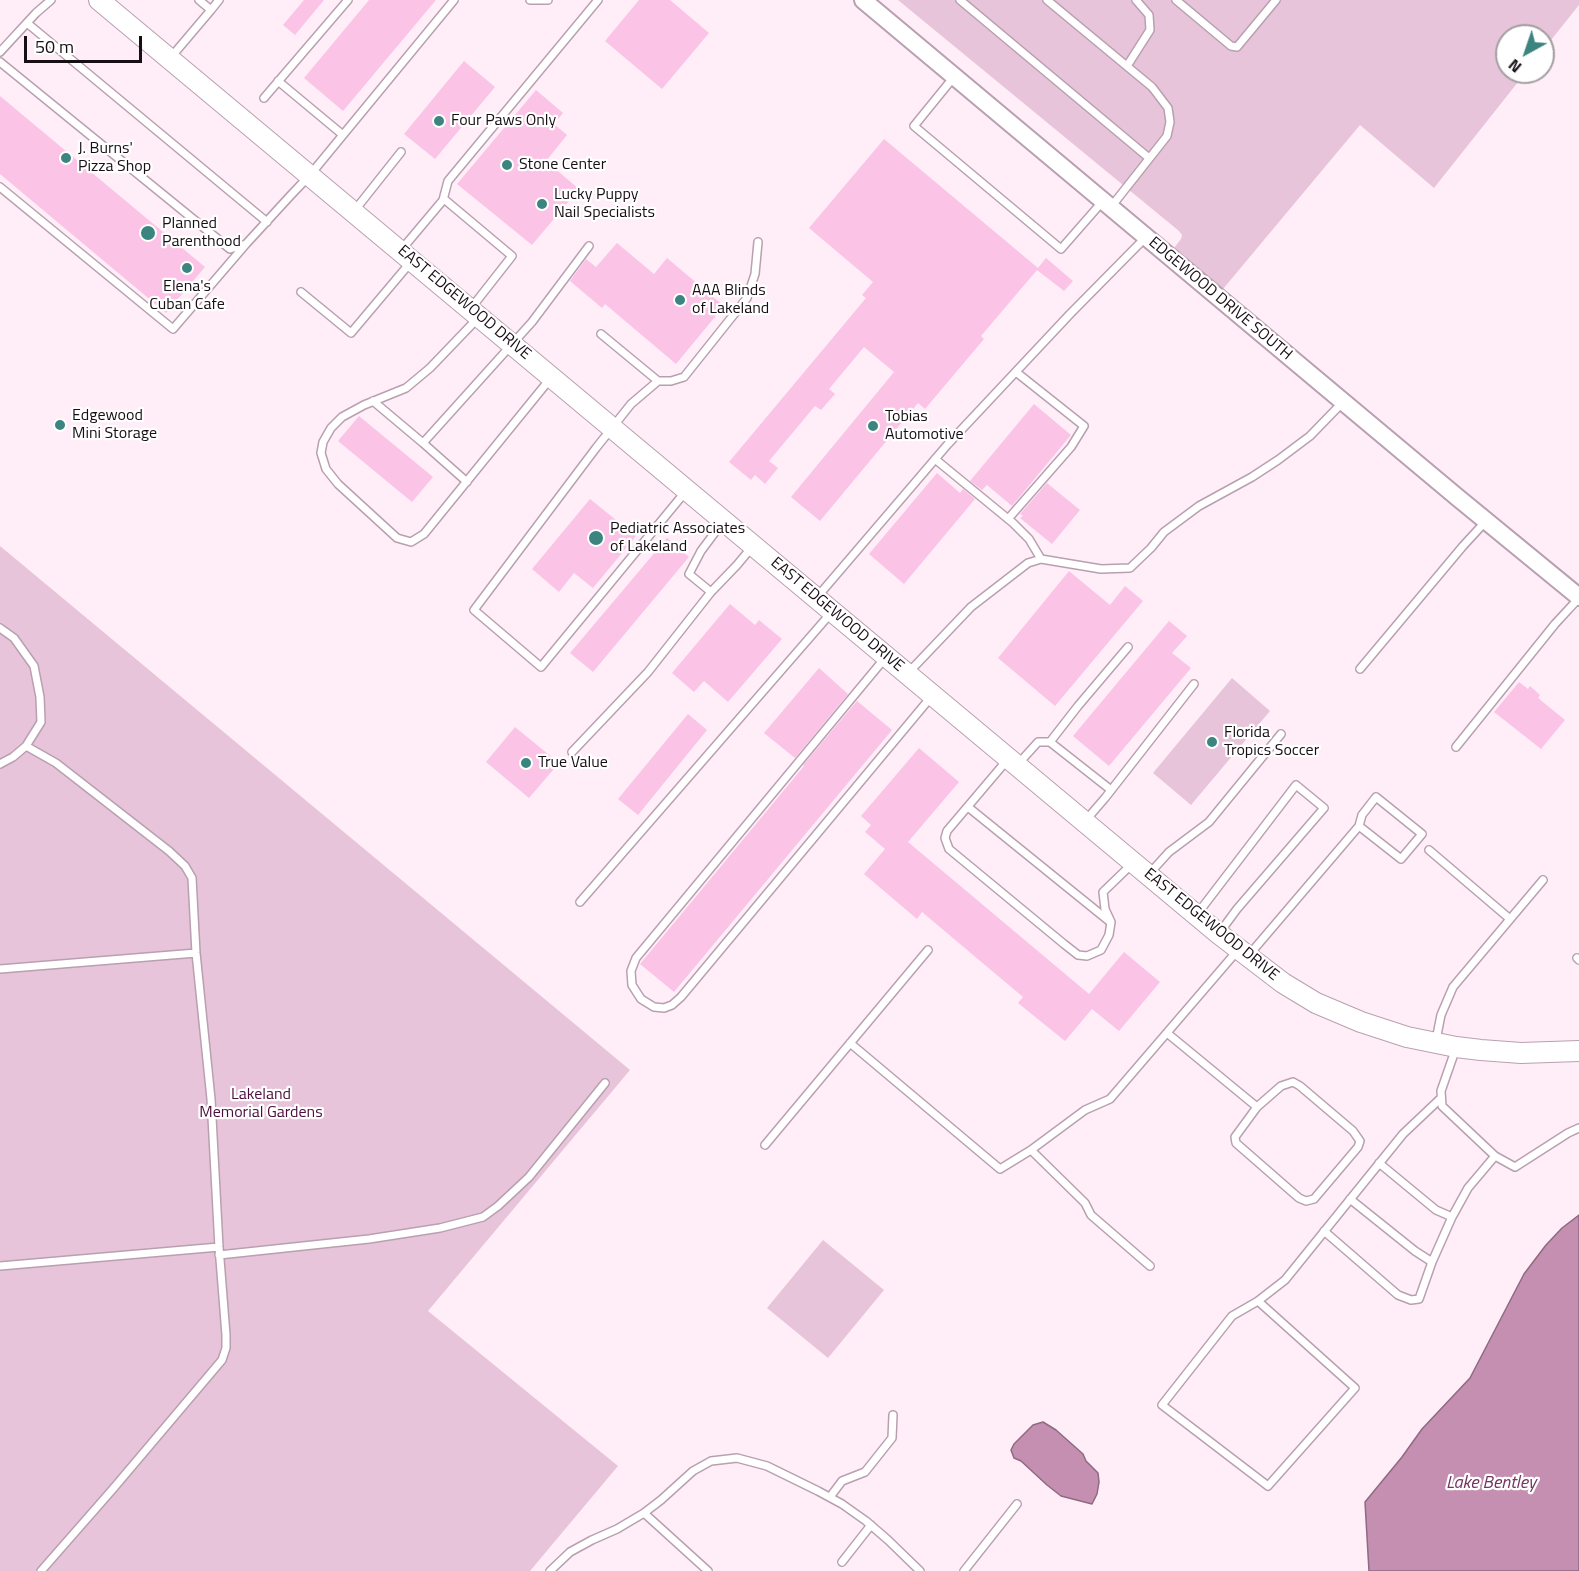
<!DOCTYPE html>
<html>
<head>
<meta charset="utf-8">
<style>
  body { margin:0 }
  #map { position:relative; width:1579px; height:1571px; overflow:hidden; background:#ffeef8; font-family:"Titillium Web",sans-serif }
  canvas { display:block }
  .north { position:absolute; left:1495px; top:24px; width:60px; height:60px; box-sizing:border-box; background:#fff; border:2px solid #a39fa1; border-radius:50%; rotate:220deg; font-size:16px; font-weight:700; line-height:24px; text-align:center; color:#180f15 }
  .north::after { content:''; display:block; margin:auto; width:21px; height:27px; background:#3c8480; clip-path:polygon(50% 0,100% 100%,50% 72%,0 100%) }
  .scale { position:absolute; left:24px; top:36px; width:118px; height:27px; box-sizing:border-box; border:3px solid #180f15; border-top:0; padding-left:8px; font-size:18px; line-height:21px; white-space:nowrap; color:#180f15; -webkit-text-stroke:4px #fff; paint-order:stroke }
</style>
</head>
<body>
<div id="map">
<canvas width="1579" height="1571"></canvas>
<div class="north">N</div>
<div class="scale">50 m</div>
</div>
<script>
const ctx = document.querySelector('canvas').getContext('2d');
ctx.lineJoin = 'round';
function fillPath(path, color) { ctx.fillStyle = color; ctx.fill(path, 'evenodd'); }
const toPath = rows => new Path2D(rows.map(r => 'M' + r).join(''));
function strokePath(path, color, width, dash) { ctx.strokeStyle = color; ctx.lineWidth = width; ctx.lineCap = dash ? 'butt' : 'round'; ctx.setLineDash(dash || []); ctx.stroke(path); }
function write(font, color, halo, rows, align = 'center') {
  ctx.font = font + ' "Titillium Web",sans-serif'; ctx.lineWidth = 4.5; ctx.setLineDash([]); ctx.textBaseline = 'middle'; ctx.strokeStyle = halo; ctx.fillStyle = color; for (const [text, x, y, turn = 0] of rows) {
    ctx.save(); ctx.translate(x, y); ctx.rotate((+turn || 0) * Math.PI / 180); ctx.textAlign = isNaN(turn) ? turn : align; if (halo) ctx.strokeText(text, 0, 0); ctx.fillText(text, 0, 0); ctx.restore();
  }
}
fillPath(toPath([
  [898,0,1579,0,1579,5,1543,50,1543,36,1507,36,1507,72,1526,72,1434,188,1360,125,1223,289,1174,248,1181,239,1182,235,1179,231],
  [0,546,630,1070,428,1311,618,1466,530,1571,0,1571],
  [1232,678,1270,711,1191,805,1153,773],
  [823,1240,884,1290,828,1358,767,1308]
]), '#e7c4d9');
const water = toPath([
  [1579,1215,1579,1571,1369,1571,1365,1502,1402,1457,1422,1429,1470,1378,1524,1274,1546,1245,1562,1228,1579,1215],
  [1043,1422,1056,1430,1083,1454,1086,1461,1098,1473,1099,1482,1097,1494,1092,1504,1061,1496,1047,1485,1021,1461,1014,1458,1011,1450,1014,1444,1033,1425,1043,1422]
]);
fillPath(water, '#c48fb1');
strokePath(water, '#906982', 1.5);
fillPath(toPath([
  [304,0,324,0,295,35,283,25],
  [369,0,436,0,343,111,304,78],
  [639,0,670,0,709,33,662,89,605,41],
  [464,61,495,87,435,159,404,134],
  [536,90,563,113,554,124,567,135,546,161,579,189,532,245,457,184],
  [0,96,205,267,166,313,0,174],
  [884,139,1038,268,1046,258,1073,281,1064,291,1037,270,981,336,984,339,925,409,918,403,820,521,791,497,894,372,864,347,829,389,835,394,821,410,815,406,769,461,778,468,765,484,755,475,751,480,729,462,866,298,862,295,873,282,809,228],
  [617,243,654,274,667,258,724,306,676,364,605,304,602,308,570,281,586,259,596,267],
  [1034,404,1071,435,1012,506,987,485,982,490,970,481],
  [359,416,433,477,412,502,338,441],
  [937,473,960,493,963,489,975,499,904,584,869,554],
  [1047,483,1080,510,1052,544,1020,518,1023,516,1020,514],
  [590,499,636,536,593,588,574,573,559,592,532,569],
  [667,538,689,557,593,672,570,653],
  [1069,571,1110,605,1125,586,1143,601,1055,706,998,658],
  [730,604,755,625,759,620,782,639,728,702,704,681,694,692,672,673],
  [1169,621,1187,636,1172,653,1191,668,1109,766,1073,736],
  [819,668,848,694,795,758,764,733],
  [1519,682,1528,689,1530,686,1540,695,1538,698,1565,720,1541,749,1494,712],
  [857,701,892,730,674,992,640,964,804,766,803,765],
  [688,714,707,730,638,815,618,799],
  [515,727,559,763,529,798,486,762],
  [919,748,959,782,908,842,1089,994,1124,952,1160,982,1119,1031,1092,1009,1065,1041,1018,1003,1023,997,922,912,917,919,864,874,885,849,865,832,871,825,861,816]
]), '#fbc3e6');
const service = toPath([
  [530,0,548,0],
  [960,0,1149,158],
  [1047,0,1152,87,1168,108,1170,122,1167,136,1111,207],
  [1176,0,1231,46,1237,47,1276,0],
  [211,10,219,0],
  [27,23,267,222],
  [0,52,36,13,51,0],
  [172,56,211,10,199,0],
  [0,62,230,249,246,244,291,195,310,175,454,0],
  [1127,66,1150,30,1149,15,1136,0],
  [953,78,914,126,1061,249,1103,201],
  [278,81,343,135],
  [264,98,348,0],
  [0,187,173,329,246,244],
  [443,200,448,181,598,0],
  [355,210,401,152],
  [402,249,444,199,512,256,472,307],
  [301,292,351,333,410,263],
  [478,318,430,368,406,388,364,405,342,417,331,428,323,442,321,453,326,469,338,484,397,538,411,542,424,534,550,379],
  [601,334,658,381,631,404,596,448,474,610,541,667,686,491],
  [658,381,671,381,684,377,747,298,755,274,758,242],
  [373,401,423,443],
  [935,459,1013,523,1029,539,1041,559],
  [467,482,423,443,532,322,589,246],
  [1008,519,1071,447,1084,426,1016,372],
  [722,523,701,551,689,574,711,592,737,565,752,547],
  [818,596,948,444,1070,314,1146,237],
  [0,628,14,638,34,666,40,697,41,722,26,746,13,757,0,764],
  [885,658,636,958,631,971,632,985,641,999,654,1007,664,1008,672,1005,681,997,931,697],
  [1360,669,1463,546,1486,521],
  [909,672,971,607,1028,563,1041,559,1101,569,1130,568,1151,548,1164,532,1199,506,1252,477,1278,460,1310,436,1343,402],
  [1050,742,1078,706,1128,647],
  [26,746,56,763,169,851,185,866,192,878,196,953,211,1099,219,1247,226,1335,226,1348,222,1360,112,1490,41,1571],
  [1456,747,1555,624,1579,598],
  [572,752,648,672,711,592],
  [1008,759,947,831,945,838,949,849,1064,944,1078,955,1087,956,1101,950,1109,935,1111,922,1105,909,1103,892,1132,864],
  [1019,763,1038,742,1050,742,1111,790],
  [968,807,1109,921],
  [1086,820,1105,798,1194,684],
  [1429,850,1510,919],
  [1150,873,1169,852,1209,822,1281,734],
  [580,902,831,613],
  [1198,913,1296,785,1324,808,1237,909,1220,932],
  [1249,955,1359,826,1362,815,1376,797,1422,834,1401,859,1359,826],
  [1577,958,1579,960],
  [0,969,196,953],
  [1167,1033,1257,1107,1235,1137,1236,1143,1299,1198,1306,1201,1314,1199,1358,1147,1360,1141,1353,1131,1300,1086,1293,1082,1281,1086,1257,1107],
  [1436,1040,1441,1015,1453,987,1543,880],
  [850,1043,1000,1169,1031,1150,1085,1110,1110,1099,1238,950],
  [1456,1048,1441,1091,1442,1106,1495,1156,1515,1167,1568,1133,1579,1128],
  [765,1145,928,950],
  [1031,1150,1085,1203,1091,1215,1150,1266],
  [1379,1163,1436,1210,1452,1217],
  [1350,1199,1415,1251,1432,1262],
  [1324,1231,1398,1295,1411,1300,1419,1299,1432,1262,1452,1217,1468,1188,1495,1156],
  [219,1255,369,1239,440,1228,483,1217,498,1206,529,1177,605,1083],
  [0,1266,219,1247],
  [1258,1301,1355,1388,1268,1486,1162,1405,1232,1316,1258,1301],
  [1258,1301,1285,1280,1403,1134,1441,1098],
  [830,1497,842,1481,865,1472,892,1438,893,1415],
  [644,1513,708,1571],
  [842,1562,871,1525],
  [550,1571,570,1552,592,1540,617,1529,644,1513,661,1500,693,1471,711,1461,737,1458,767,1466,818,1491,842,1504,866,1521,888,1540,920,1571],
  [964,1571,1017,1504]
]);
const tertiary = toPath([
  [863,0,1457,497,1579,597]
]);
const secondary = toPath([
  [99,0,1219,934,1283,983,1316,1003,1361,1022,1407,1037,1456,1047,1481,1050,1521,1053,1579,1051]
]);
strokePath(service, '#b9a0b0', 10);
strokePath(tertiary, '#b9a0b0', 20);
strokePath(secondary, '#b9a0b0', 22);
strokePath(service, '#fff', 7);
strokePath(tertiary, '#fff', 16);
strokePath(secondary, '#fff', 20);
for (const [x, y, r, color] of [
  [439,121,6,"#3c8480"],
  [66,158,6,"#3c8480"],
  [507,165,6,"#3c8480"],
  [542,204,6,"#3c8480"],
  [148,233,8,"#3c8480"],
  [187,268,6,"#3c8480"],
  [680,300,6,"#3c8480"],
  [60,425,6,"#3c8480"],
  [873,426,6,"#3c8480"],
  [596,538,8,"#3c8480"],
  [1212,742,6,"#3c8480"],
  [526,763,6,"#3c8480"]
]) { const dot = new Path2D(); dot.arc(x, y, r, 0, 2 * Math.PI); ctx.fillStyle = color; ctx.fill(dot); strokePath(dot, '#fff', 2); }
write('16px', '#180f15', '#fff', [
  ["Four Paws Only",451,121],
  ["J. Burns'",78,149],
  ["Pizza Shop",78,167],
  ["Stone Center",519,165],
  ["Lucky Puppy",554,195],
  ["Nail Specialists",554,213],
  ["Planned",162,224],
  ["Parenthood",162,242],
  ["Elena's",187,287,"center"],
  ["Cuban Cafe",187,305,"center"],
  ["AAA Blinds",692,291],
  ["of Lakeland",692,309],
  ["Edgewood",72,416],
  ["Mini Storage",72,434],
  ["Tobias",885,417],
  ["Automotive",885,435],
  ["Pediatric Associates",610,529],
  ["of Lakeland",610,547],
  ["Florida",1224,733],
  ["Tropics Soccer",1224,751],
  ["True Value",538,763]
], 'left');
write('16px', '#180f15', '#fff', [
  ["EDGEWOOD DRIVE SOUTH",1220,299,40],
  ["EAST EDGEWOOD DRIVE",464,303,40],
  ["EAST EDGEWOOD DRIVE",837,615,40],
  ["EAST EDGEWOOD DRIVE",1211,925,39]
]);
write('16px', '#4d0e3d', '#fff', [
  ["Lakeland",261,1095],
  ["Memorial Gardens",261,1113]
]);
write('italic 18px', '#743361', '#fff', [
  ["Lake Bentley",1491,1484]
]);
</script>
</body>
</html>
